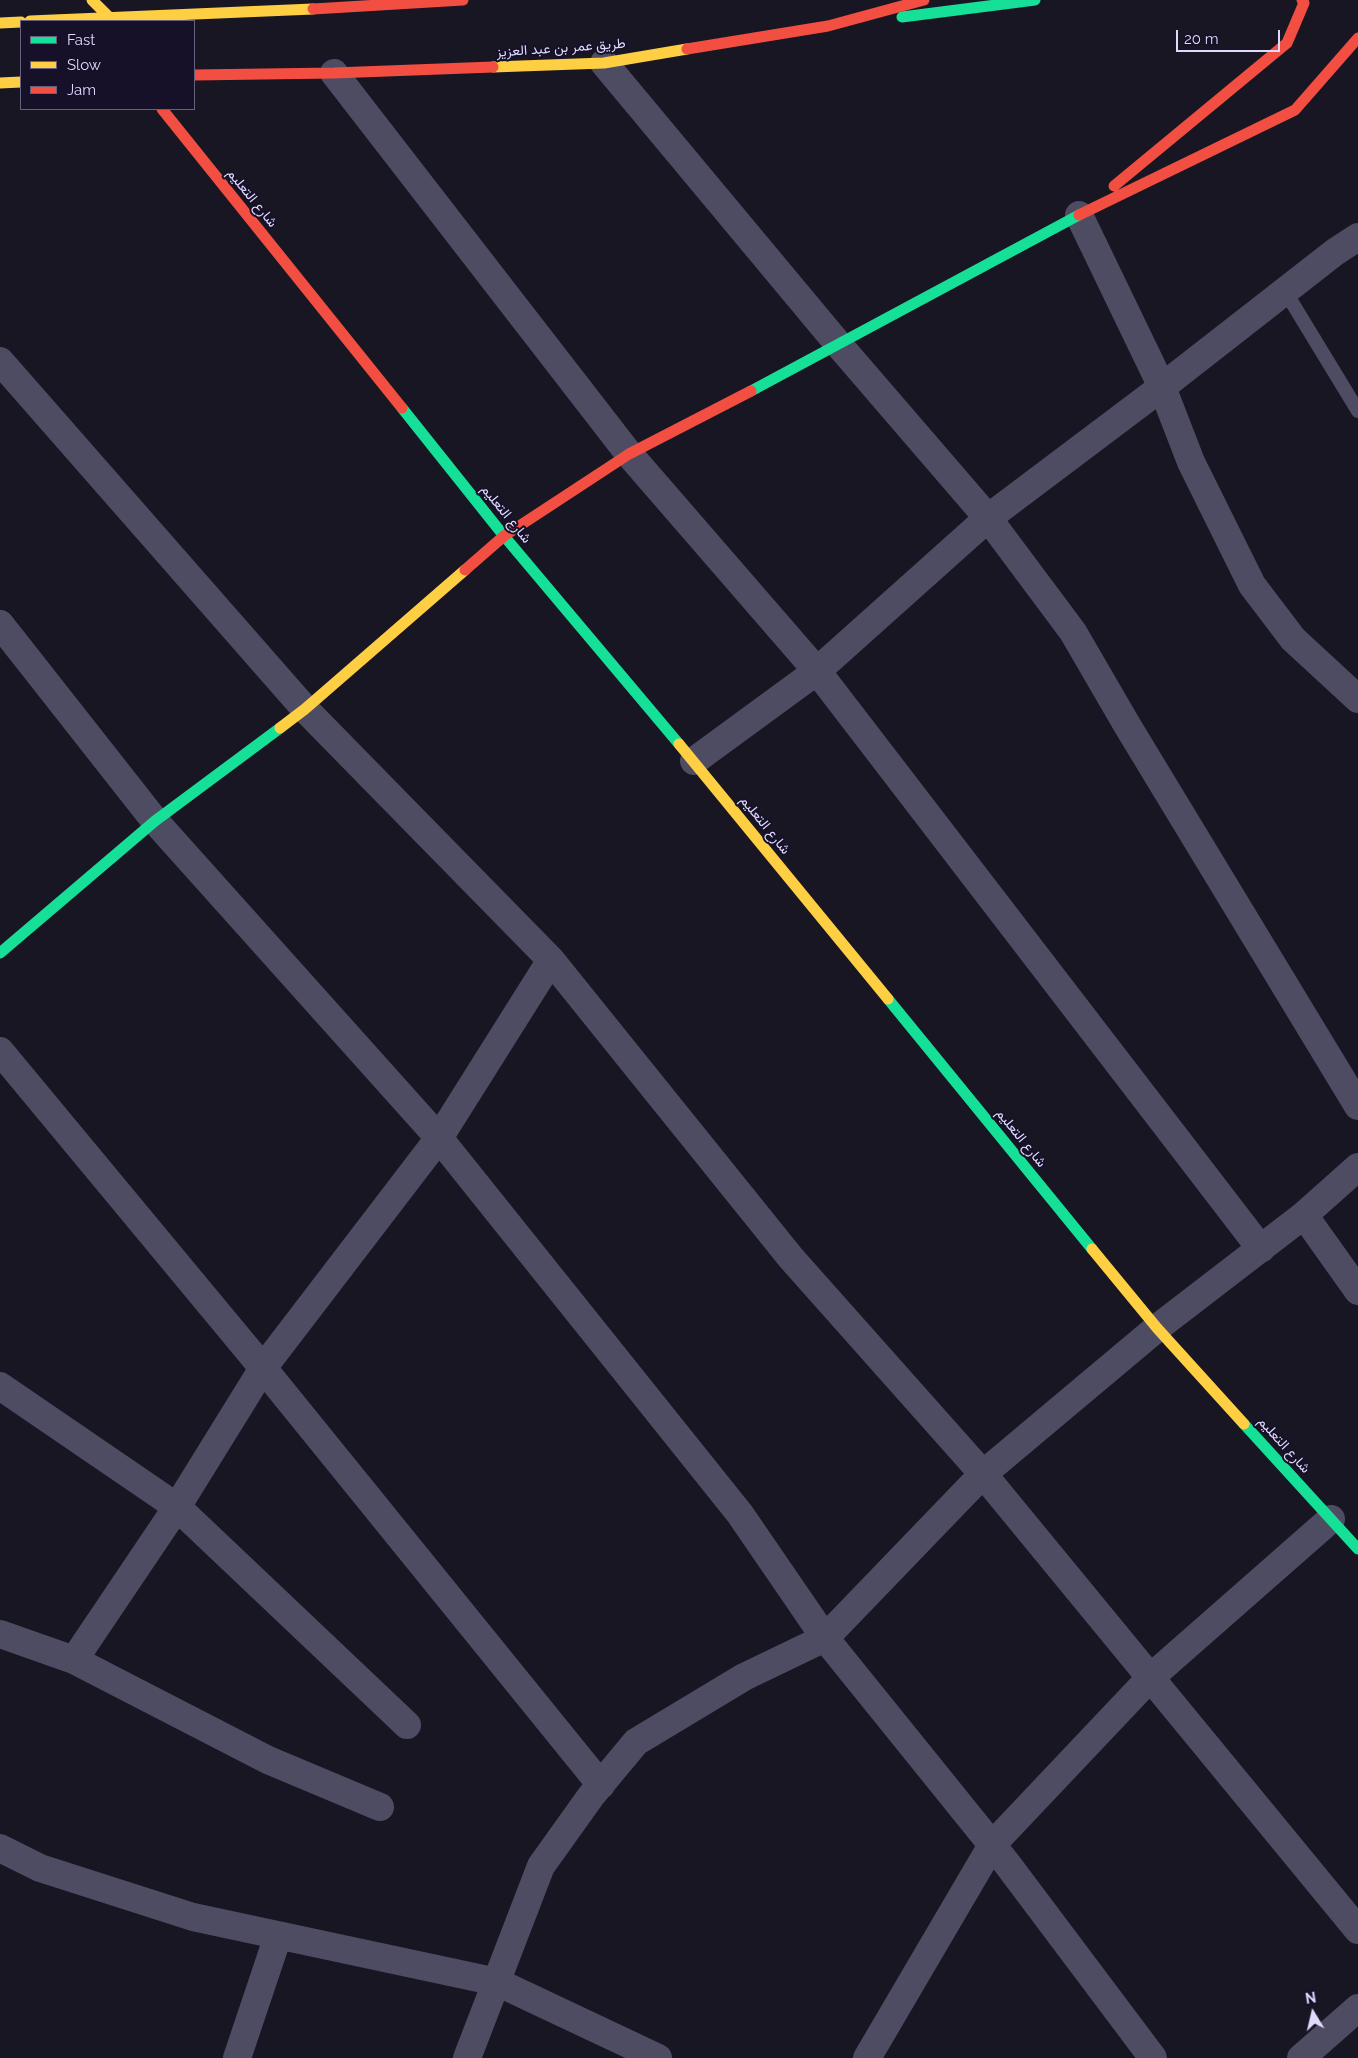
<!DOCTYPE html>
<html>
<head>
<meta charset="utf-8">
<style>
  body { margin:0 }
  #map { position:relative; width:1358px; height:2058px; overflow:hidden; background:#191623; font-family:Raleway,sans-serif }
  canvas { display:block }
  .legend { position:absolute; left:20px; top:20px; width:175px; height:90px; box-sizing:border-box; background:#161128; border:1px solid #66617d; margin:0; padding:6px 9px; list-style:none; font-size:15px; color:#dfdafd }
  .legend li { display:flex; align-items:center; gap:10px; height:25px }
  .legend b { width:25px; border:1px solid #66617d }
  .north { position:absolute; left:1288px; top:1988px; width:50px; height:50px; -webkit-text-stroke:4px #161128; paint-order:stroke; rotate:351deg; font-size:14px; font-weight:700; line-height:20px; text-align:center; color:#dfdafd }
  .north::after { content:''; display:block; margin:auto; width:18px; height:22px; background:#dfdafd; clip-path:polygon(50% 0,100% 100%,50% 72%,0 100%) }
  .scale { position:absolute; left:1176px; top:30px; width:104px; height:22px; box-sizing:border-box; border:2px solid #dfdafd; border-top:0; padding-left:6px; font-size:15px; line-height:18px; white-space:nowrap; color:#dfdafd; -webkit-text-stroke:4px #161128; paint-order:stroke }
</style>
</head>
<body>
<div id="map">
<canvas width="1358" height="2058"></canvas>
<ul class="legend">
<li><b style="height:6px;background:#16e098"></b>Fast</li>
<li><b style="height:6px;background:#ffcf43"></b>Slow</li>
<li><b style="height:6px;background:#f24e42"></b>Jam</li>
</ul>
<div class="north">N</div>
<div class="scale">20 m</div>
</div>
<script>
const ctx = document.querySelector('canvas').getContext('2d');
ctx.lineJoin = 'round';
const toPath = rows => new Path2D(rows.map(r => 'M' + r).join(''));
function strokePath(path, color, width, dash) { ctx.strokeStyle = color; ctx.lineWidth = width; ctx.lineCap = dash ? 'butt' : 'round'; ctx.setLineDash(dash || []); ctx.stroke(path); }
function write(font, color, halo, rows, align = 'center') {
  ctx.font = font + ' Raleway,Vazirmatn,sans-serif'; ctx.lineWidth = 4; ctx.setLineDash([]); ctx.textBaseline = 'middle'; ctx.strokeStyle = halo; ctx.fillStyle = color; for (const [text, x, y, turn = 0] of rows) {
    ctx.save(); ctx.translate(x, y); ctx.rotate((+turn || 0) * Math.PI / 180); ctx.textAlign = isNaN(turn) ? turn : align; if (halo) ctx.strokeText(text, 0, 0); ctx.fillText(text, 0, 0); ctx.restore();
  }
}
strokePath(toPath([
  [1285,291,1358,411]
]), '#4e4c63', 14);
strokePath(toPath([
  [604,63,839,345,988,518,1073,632,1127,725,1358,1106],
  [334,73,629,454,817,671,1261,1249],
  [1079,215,1162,387,1191,462,1252,585,1293,639,1358,699],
  [0,361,305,709,551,960,791,1258,983,1474,1358,1930],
  [0,624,155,821,439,1138,740,1514,825,1638,1005,1861,1153,2058],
  [694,761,817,671,988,518,1162,387,1335,252,1358,237],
  [0,1051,263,1368,601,1785],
  [1304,1215,1358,1291],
  [0,1386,177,1507,407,1725],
  [0,1634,74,1660,268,1760,380,1807],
  [74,1660,177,1507,263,1368,439,1138,551,960],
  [0,1848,40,1868,193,1917,497,1982,658,2058],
  [237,2058,278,1936],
  [467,2058,541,1866,591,1796,636,1742,744,1677,825,1638,983,1474,1157,1328,1304,1215,1358,1167],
  [867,2058,992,1845,1150,1678,1331,1519],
  [1301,2058,1358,2008]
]), '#4e4c63', 28);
strokePath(toPath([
  [902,17,1035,0],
  [751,391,1079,215],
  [402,408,504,536,679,744],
  [0,953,155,821,280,728],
  [888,999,1092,1249],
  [1244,1424,1358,1549]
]), '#16e098', 11);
strokePath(toPath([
  [92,0,110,18],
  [30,21,313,9],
  [0,23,21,22],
  [493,67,604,63,687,49],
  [0,83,21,82],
  [280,728,305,709,465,570],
  [679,744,888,999],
  [1092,1249,1157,1328,1244,1424]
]), '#ffcf43', 11);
strokePath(toPath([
  [313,9,463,0],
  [687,49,828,26,924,0],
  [194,75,334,73,493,67],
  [162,109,402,408],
  [1114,186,1287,43,1304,3,1302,0],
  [1079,215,1295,110,1358,38],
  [465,570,504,536,629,454,751,391]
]), '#f24e42', 11);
write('14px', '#dfdafd', '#161128', [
  ["طريق عمر بن عبد العزيز",561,48,-4],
  ["شارع التعليم",252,198,51],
  ["شارع التعليم",506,514,51],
  ["شارع التعليم",765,825,51],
  ["شارع التعليم",1021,1138,51],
  ["شارع التعليم",1284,1445,48]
]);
</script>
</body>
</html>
